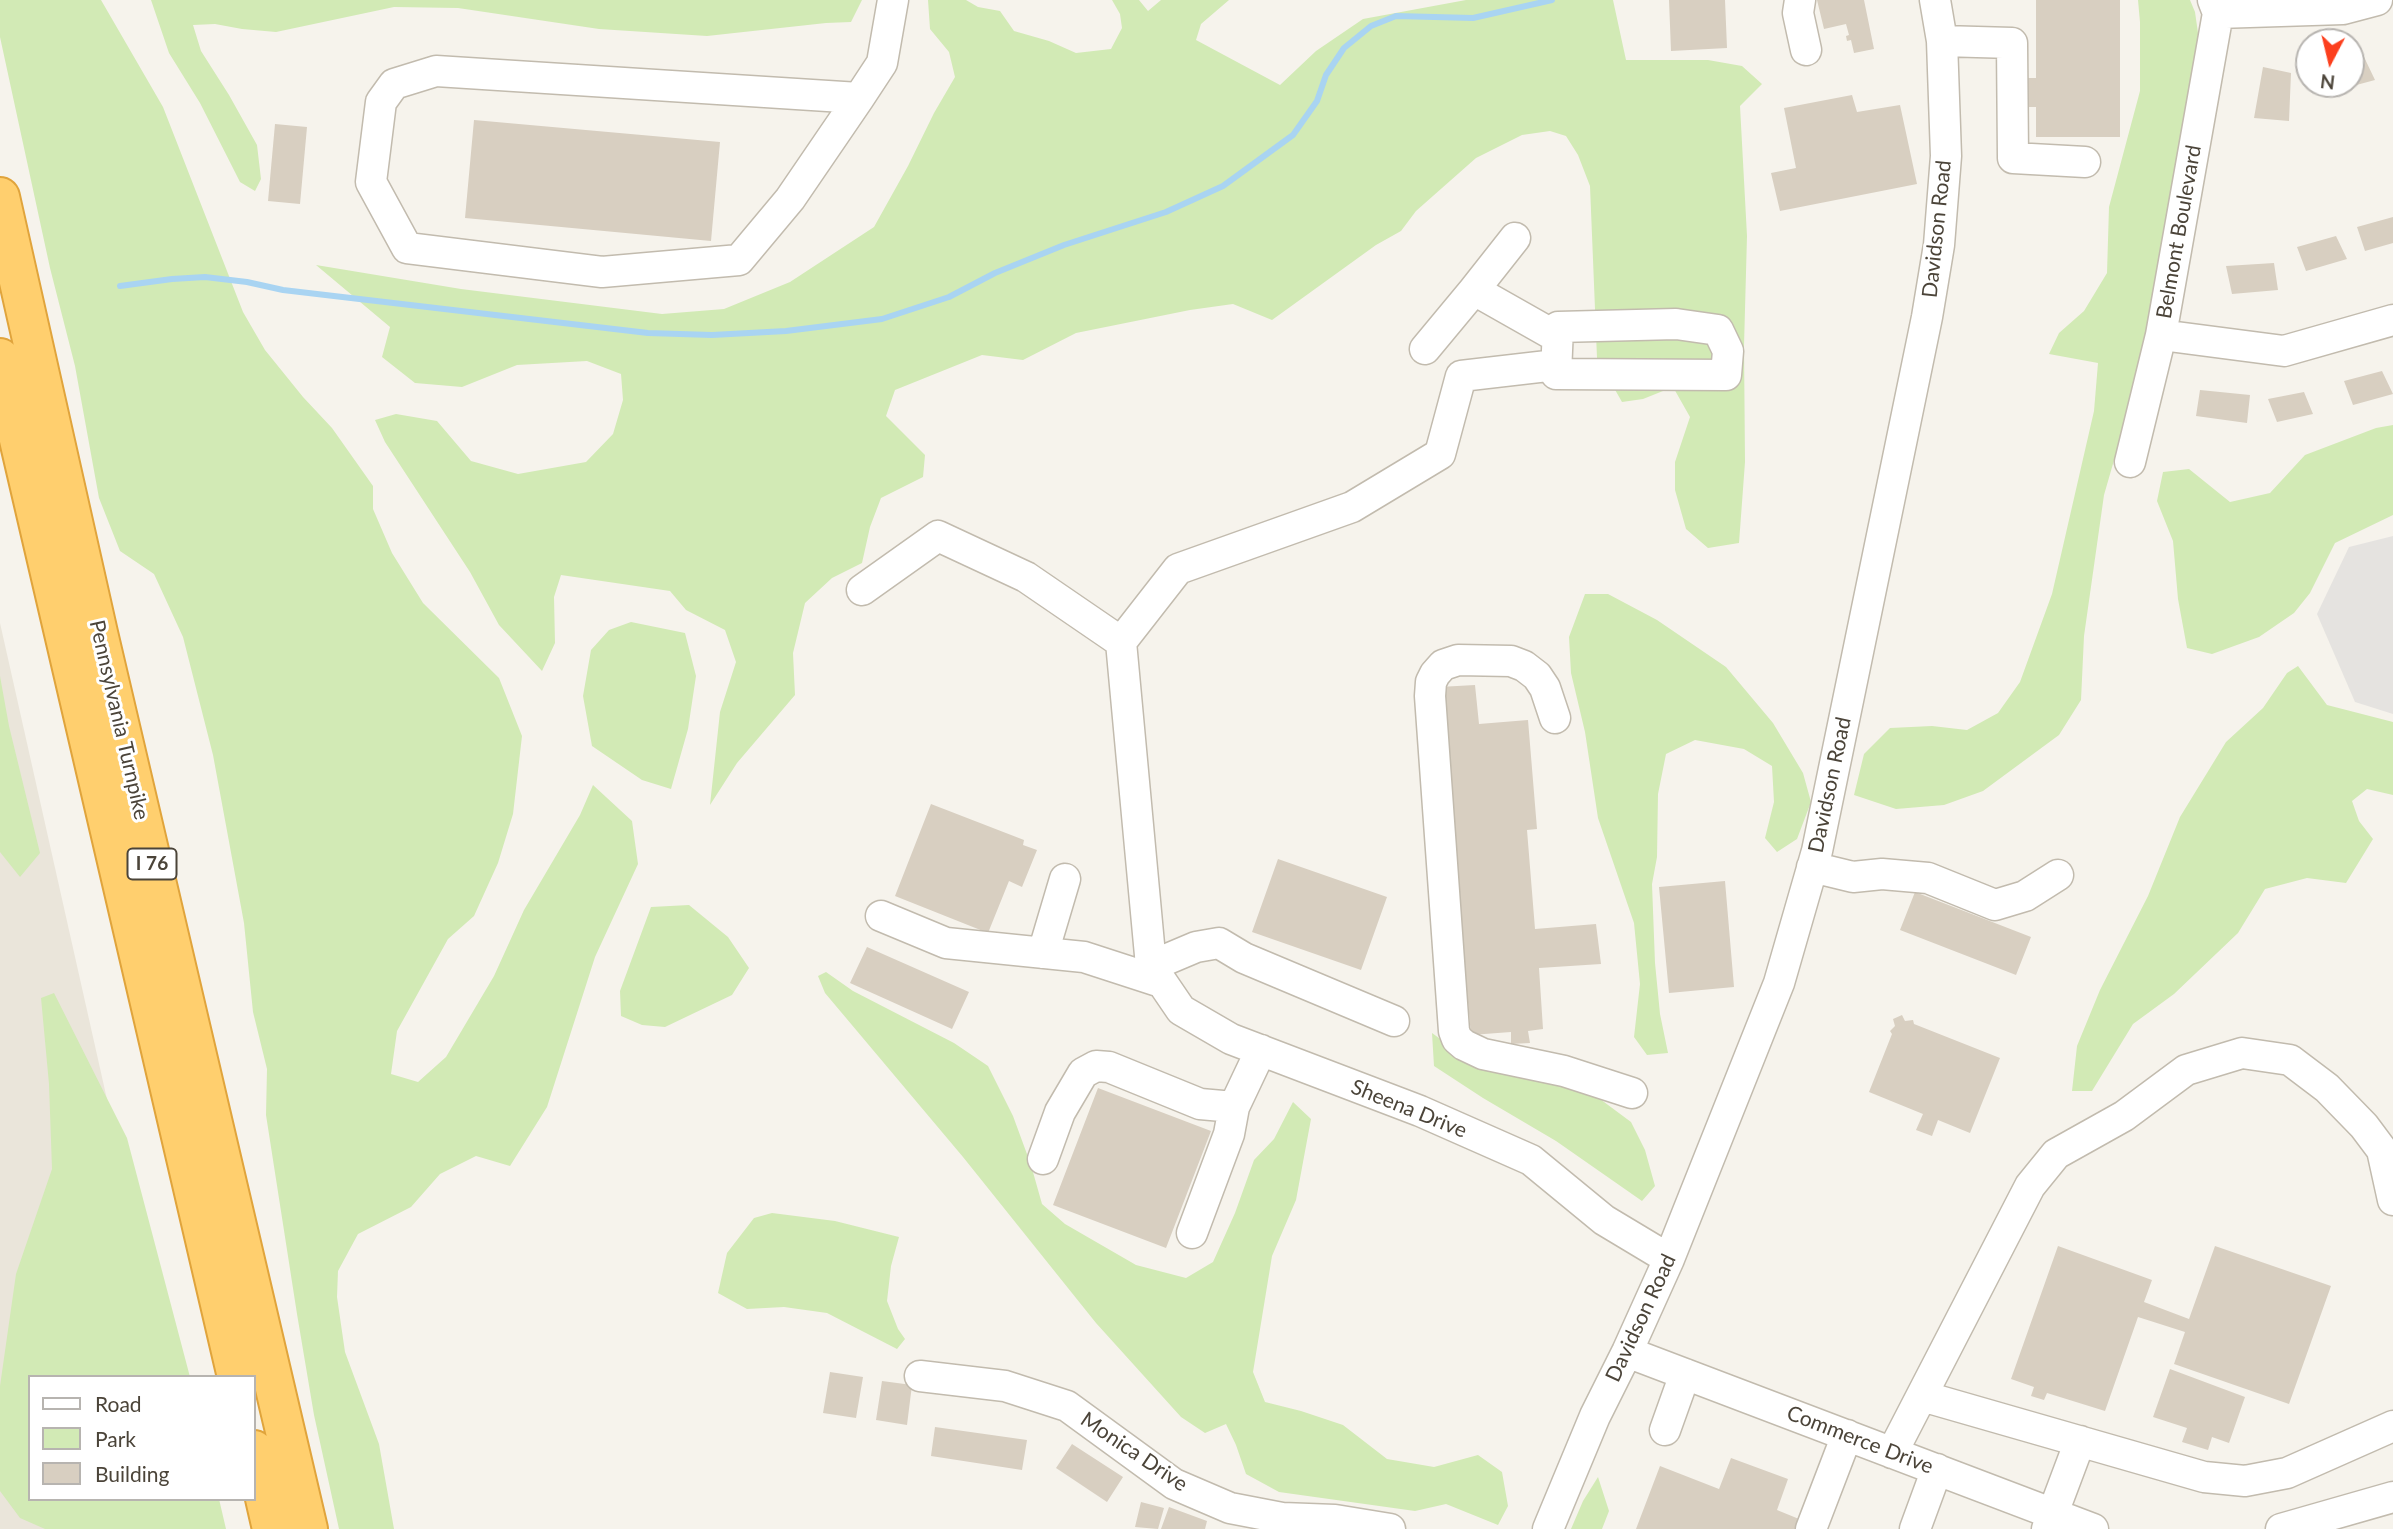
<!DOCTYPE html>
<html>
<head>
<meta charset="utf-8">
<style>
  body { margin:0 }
  #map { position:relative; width:2393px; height:1529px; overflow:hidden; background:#f6f3ec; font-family:Lato,sans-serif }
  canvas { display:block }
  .legend { position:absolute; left:28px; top:1375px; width:228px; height:126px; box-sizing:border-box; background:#fff; border:2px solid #b7b4b0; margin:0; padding:9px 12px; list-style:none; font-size:21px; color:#4b4439 }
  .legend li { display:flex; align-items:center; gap:14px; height:35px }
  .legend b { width:35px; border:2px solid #b7b4b0 }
  .north { position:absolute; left:2295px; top:28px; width:70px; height:70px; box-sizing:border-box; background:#fff; border:2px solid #b7b4b0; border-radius:50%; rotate:187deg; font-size:19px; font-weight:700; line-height:28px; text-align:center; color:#4b4439 }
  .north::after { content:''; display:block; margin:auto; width:24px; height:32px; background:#fc3f1d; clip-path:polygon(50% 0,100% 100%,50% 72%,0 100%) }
</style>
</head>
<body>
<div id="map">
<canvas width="2393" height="1529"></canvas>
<ul class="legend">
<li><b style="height:9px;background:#fff"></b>Road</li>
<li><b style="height:19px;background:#d2eab5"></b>Park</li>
<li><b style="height:19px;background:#d8cfc1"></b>Building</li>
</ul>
<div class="north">N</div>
</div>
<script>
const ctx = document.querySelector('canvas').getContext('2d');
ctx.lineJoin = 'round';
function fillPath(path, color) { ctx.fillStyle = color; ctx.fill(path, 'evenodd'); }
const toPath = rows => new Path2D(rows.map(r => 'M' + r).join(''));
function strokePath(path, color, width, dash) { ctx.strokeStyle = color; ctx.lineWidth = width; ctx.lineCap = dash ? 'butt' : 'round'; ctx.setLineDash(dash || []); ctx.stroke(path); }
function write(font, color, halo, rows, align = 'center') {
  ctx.font = font + ' Lato,sans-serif'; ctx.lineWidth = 6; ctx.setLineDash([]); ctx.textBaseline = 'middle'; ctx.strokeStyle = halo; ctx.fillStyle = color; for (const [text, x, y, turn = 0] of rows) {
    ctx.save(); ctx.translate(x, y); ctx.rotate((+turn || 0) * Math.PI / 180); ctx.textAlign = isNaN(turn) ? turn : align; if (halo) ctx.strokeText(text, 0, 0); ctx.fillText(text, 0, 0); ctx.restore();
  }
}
fillPath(toPath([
  [0,623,144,1264,30,1377,30,1499,207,1529,0,1529]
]), '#eae5da');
fillPath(toPath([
  [0,0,101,0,163,107,243,312,265,350,303,397,332,428,373,486,373,509,392,553,423,603,499,678,522,736,513,814,498,863,474,916,448,939,397,1031,391,1074,418,1082,446,1057,494,976,524,910,580,815,593,785,632,821,638,864,595,957,547,1107,510,1166,476,1156,440,1174,411,1207,358,1234,338,1271,337,1297,345,1352,379,1444,394,1529,339,1529,314,1415,297,1314,266,1115,267,1069,253,1012,244,923,213,755,183,637,154,574,120,551,99,498,75,366,50,268,0,37],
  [151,0,862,0,851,22,826,23,707,36,599,29,458,8,394,7,276,32,242,29,215,24,193,25,201,51,229,95,257,145,261,179,255,191,240,182,200,103,169,53],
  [928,0,966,0,978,7,1000,11,1014,31,1049,41,1076,53,1111,49,1122,28,1120,14,1112,0,1139,0,1148,11,1161,0,1229,0,1201,24,1196,40,1280,85,1316,51,1363,19,1466,0,1613,0,1626,60,1708,60,1742,66,1762,84,1740,106,1747,236,1744,346,1745,462,1739,543,1708,548,1686,529,1675,490,1675,462,1690,417,1673,387,1643,399,1622,402,1597,358,1590,186,1578,155,1566,136,1550,131,1522,135,1476,158,1416,211,1401,231,1376,245,1272,320,1233,304,1190,310,1076,333,1023,360,982,355,895,390,886,416,925,455,923,477,881,498,870,527,862,563,832,578,805,603,793,653,795,695,737,763,710,805,720,712,736,662,725,630,686,610,670,591,561,575,554,597,555,643,542,671,499,625,470,572,385,442,375,420,396,414,437,421,471,461,518,474,586,462,613,434,623,400,621,374,587,361,517,365,462,387,415,383,382,357,390,327,316,265,461,289,662,314,724,309,790,282,874,227,908,166,934,113,955,77,949,52,930,29],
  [2138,0,2190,0,2195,12,2201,54,2168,247,2125,422,2104,495,2084,636,2081,700,2059,735,1983,791,1944,805,1896,809,1854,795,1864,754,1890,728,1932,726,1967,730,1998,713,2020,682,2052,594,2094,411,2098,363,2049,354,2059,333,2084,311,2107,273,2109,207,2140,91,2140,22],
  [2393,425,2393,515,2335,543,2310,593,2294,613,2259,637,2212,654,2187,648,2178,599,2173,541,2157,501,2163,472,2189,469,2230,502,2270,493,2305,455,2376,428],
  [1585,594,1608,594,1657,620,1726,667,1773,723,1803,773,1811,802,1797,839,1777,852,1765,838,1774,802,1772,766,1744,749,1695,740,1666,754,1658,794,1657,857,1652,884,1655,963,1660,1014,1668,1053,1647,1055,1634,1037,1640,984,1634,923,1598,818,1585,732,1571,673,1569,637],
  [631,622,685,633,696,676,688,729,671,789,642,780,592,746,583,696,591,650,609,630],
  [2298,666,2327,705,2393,722,2393,795,2367,789,2352,801,2359,821,2373,839,2346,883,2307,878,2265,889,2238,933,2174,994,2133,1024,2092,1091,2072,1091,2077,1046,2100,990,2148,896,2180,817,2226,742,2263,708,2287,673],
  [0,676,9,726,40,853,20,877,0,852],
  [689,905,728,937,749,968,732,995,665,1027,642,1025,621,1016,620,991,651,907],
  [826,972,853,991,954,1043,988,1066,1013,1116,1031,1165,1042,1204,1065,1224,1136,1265,1186,1278,1213,1262,1235,1213,1254,1160,1274,1139,1293,1102,1311,1119,1296,1200,1272,1256,1253,1372,1265,1402,1301,1411,1343,1425,1387,1459,1434,1467,1478,1455,1502,1472,1508,1506,1498,1525,1446,1504,1415,1511,1279,1492,1246,1474,1236,1445,1226,1424,1205,1433,1181,1417,1096,1323,963,1157,825,993,818,976],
  [54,993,127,1138,190,1377,30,1377,30,1499,219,1499,226,1529,45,1529,20,1518,0,1491,0,1386,16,1274,52,1169,49,1084,41,998],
  [1432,1033,1450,1046,1600,1099,1631,1122,1645,1150,1655,1186,1642,1201,1556,1141,1483,1098,1434,1066],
  [772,1213,835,1221,899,1237,891,1266,887,1301,898,1329,905,1339,897,1349,827,1313,784,1307,747,1309,718,1293,727,1253,754,1218],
  [1598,1477,1609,1511,1602,1529,1571,1529,1583,1501]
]), '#d2eab5');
fillPath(toPath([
  [2393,536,2393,714,2355,702,2317,614,2349,547]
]), '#e5e3e0');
strokePath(toPath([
  [120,286,172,279,205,277,247,282,283,290,648,333,712,335,786,331,882,319,949,297,995,273,1064,245,1166,212,1223,186,1293,135,1317,101,1326,75,1344,48,1371,26,1396,16,1473,18,1552,0]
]), '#a9d4f2', 6);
fillPath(toPath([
  [1669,0,1725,0,1727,48,1671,51],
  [1817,0,1864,0,1874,49,1854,53,1851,40,1847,41,1846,36,1849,35,1846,24,1824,29],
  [2036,0,2120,0,2120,137,2036,137,2036,107,2026,107,2026,78,2036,78],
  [2364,57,2375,80,2334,91,2332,84,2351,84,2351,61],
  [2263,67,2291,73,2289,121,2254,118],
  [1852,95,1857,112,1900,105,1917,184,1780,211,1771,173,1796,168,1784,108],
  [474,120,720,142,711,241,465,218],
  [275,124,307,127,300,204,268,201],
  [2393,217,2393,243,2365,251,2357,227],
  [2336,236,2347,259,2306,271,2297,247],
  [2274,263,2278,290,2232,294,2226,266],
  [2382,371,2393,394,2353,405,2344,381],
  [2200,390,2250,395,2247,423,2196,416],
  [2304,392,2313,414,2277,422,2268,399],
  [1475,685,1479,724,1528,720,1537,829,1527,830,1535,929,1596,924,1601,964,1539,968,1543,1029,1528,1031,1530,1043,1511,1044,1511,1032,1471,1035,1439,687],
  [931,804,1024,840,1023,845,1037,850,1022,887,1009,881,988,933,895,896],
  [1278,859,1387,897,1361,970,1252,932],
  [1725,881,1734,987,1669,993,1659,887],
  [1915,892,2031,937,2016,975,1900,930],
  [867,947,969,992,952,1029,850,983],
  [1902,1015,1905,1021,1913,1020,1914,1024,2000,1058,1970,1133,1938,1120,1932,1136,1916,1130,1923,1114,1869,1092,1892,1034,1890,1031,1895,1026,1893,1019],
  [1098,1088,1211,1131,1166,1248,1053,1205],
  [2058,1246,2152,1280,2144,1302,2189,1319,2215,1246,2331,1286,2289,1404,2174,1364,2185,1332,2138,1317,2105,1411,2047,1393,2044,1400,2031,1396,2034,1387,2011,1379],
  [2170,1369,2245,1397,2229,1443,2212,1437,2208,1450,2182,1442,2187,1428,2153,1417],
  [830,1372,863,1377,856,1418,823,1413],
  [882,1381,912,1385,907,1425,876,1420],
  [935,1427,1027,1440,1022,1470,931,1456],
  [1072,1444,1123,1477,1107,1502,1056,1468],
  [1731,1458,1788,1479,1777,1510,1799,1519,1795,1529,1636,1529,1660,1466,1719,1489],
  [1141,1502,1164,1508,1158,1529,1135,1527],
  [1169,1507,1207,1521,1205,1529,1161,1529]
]), '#d8cfc1');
const minor = toPath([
  [1800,0,1798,13,1806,50],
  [2218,13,2343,9,2377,0],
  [1942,41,2012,43,2013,158,2085,162],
  [859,98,436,71,394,84,381,102,371,182,407,248,602,272,739,260,790,199,859,98,882,63,893,0],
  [1474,290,1515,238],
  [1676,324,1718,330,1728,351,1726,375,1556,374,1558,327,1676,324],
  [2161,335,2284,351,2393,320],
  [1425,349,1474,290,1557,337],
  [1556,365,1461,376,1440,454,1352,507,1178,569,1121,642,1151,966,1181,1010,1231,1039,1420,1111,1531,1160,1604,1220,1669,1259],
  [2130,462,2161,335,2218,13,2213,0],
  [862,590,938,536,1026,577,1121,642],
  [1555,718,1545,688,1537,676,1524,666,1511,661,1458,660,1443,665,1435,674,1431,682,1430,696,1454,1031,1457,1039,1464,1045,1483,1054,1564,1071,1632,1093],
  [1812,867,1853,877,1882,874,1928,878,1995,905,2025,896,2058,875],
  [881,916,946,943,1084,957,1161,982],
  [1043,953,1065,879],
  [1151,966,1196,947,1219,943,1244,958,1394,1021],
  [1043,1159,1060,1112,1083,1073,1096,1066,1109,1067,1200,1104,1234,1107],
  [1192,1233,1229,1134,1234,1107,1261,1050],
  [1627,1352,2093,1529],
  [920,1376,1005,1386,1067,1406,1174,1484,1230,1508,1282,1518,1335,1520,1390,1529],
  [1922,1396,2204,1477,2245,1481,2287,1473,2393,1426],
  [1665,1430,1685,1374],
  [1892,1453,2030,1186,2056,1154,2124,1116,2186,1070,2242,1053,2290,1060,2327,1088,2364,1126,2382,1150,2393,1200],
  [1548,1529,1595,1416,1627,1352,1669,1259,1779,983,1817,851,1927,317,1939,245,1946,156,1942,41,1935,0],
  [1811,1529,1847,1435],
  [1915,1529,1937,1469],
  [2047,1529,2080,1441],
  [2281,1529,2393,1497]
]);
const highway = toPath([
  [0,197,98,633,308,1529],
  [0,358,237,1377],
  [254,1450,272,1529]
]);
strokePath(minor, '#c2bbae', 33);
strokePath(highway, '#e0a43c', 42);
strokePath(minor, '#fff', 30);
strokePath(highway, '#ffcf6e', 38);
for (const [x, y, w] of [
  [152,864,49]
]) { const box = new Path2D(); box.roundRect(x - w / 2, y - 15.5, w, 31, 5); ctx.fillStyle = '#fff'; ctx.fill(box); strokePath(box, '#4b4439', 2); }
write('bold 19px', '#4b4439', null, [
  ["I 76",152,864]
]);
write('21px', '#4b4439', '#fff', [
  ["Davidson Road",1937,229,-84],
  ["Belmont Boulevard",2179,232,-80],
  ["Pennsylvania Turnpike",119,720,77],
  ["Davidson Road",1830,785,-78],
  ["Sheena Drive",1409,1109,22],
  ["Davidson Road",1641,1318,-65],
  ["Commerce Drive",1860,1440,21],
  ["Monica Drive",1134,1452,34]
]);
</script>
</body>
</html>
